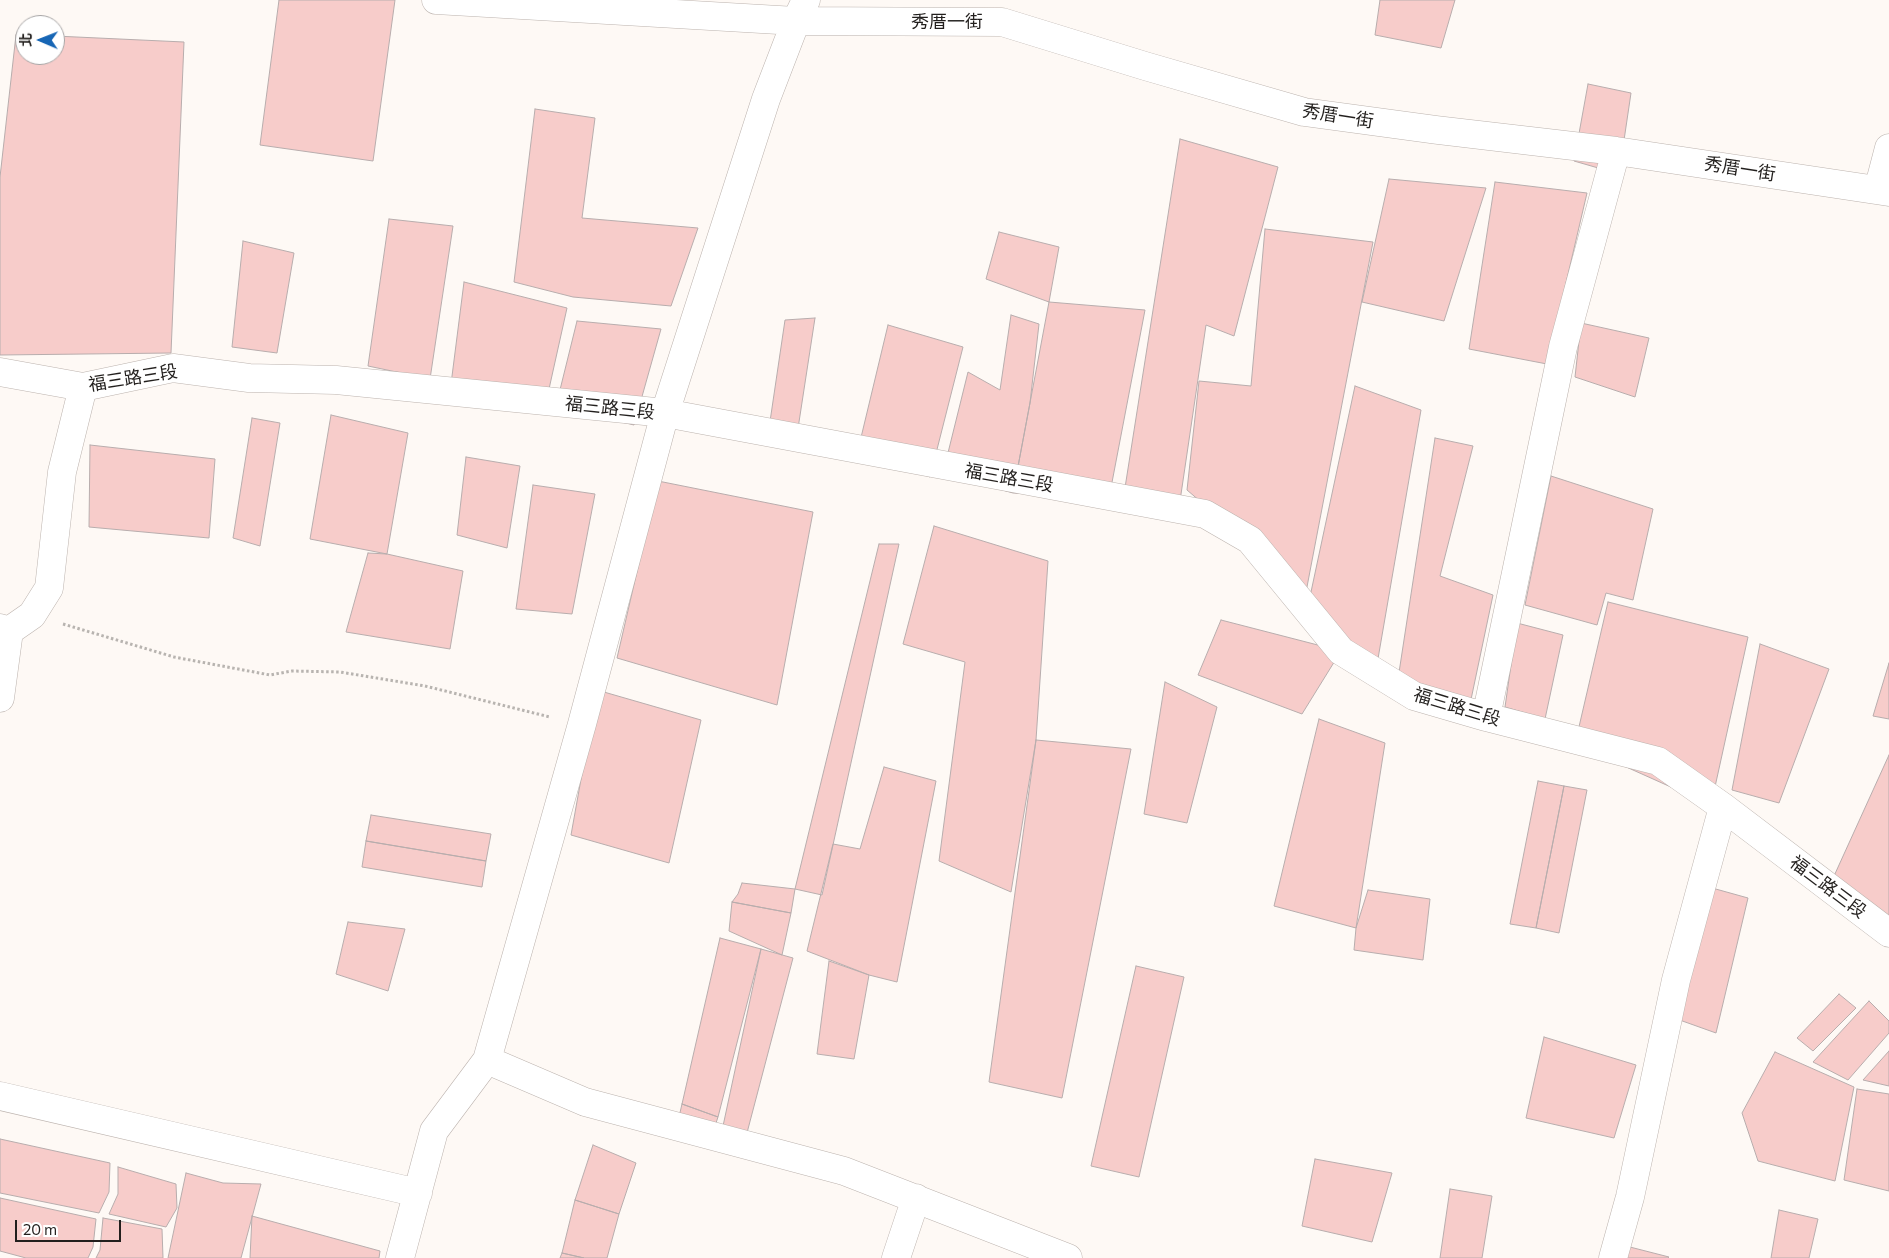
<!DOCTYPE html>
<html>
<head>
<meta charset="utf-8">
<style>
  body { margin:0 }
  #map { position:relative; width:1889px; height:1258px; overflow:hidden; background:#fef9f5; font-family:Commissioner,"Noto Sans TC",sans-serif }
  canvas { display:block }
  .north { position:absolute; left:15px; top:15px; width:50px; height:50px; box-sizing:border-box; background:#fff; border:1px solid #a7a5a5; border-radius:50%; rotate:271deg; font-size:14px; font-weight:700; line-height:20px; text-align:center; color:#221f1d }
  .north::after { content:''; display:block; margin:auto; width:18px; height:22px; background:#1766b5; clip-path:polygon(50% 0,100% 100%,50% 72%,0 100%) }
  .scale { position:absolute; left:15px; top:1220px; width:106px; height:22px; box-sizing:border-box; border:2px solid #221f1d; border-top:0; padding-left:6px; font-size:15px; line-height:18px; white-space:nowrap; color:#221f1d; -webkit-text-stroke:4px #fff; paint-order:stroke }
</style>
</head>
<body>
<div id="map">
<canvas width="1889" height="1258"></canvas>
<div class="north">北</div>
<div class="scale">20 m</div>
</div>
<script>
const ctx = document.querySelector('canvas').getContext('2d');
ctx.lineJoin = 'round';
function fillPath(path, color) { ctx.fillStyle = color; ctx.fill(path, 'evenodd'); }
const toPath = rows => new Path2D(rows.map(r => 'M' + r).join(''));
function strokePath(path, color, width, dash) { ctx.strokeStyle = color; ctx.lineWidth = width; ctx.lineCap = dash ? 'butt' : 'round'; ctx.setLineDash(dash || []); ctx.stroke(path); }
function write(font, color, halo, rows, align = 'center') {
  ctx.font = font + ' Commissioner,"Noto Sans TC",sans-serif'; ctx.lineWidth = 4.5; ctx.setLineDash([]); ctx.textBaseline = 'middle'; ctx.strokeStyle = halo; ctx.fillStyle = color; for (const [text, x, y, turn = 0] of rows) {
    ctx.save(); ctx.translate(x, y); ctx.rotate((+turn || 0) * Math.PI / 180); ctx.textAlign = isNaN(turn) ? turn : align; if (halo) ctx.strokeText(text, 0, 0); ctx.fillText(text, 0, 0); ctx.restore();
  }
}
const building = toPath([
  [279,0,395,0,373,161,260,145,279,0],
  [1380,0,1455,0,1441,48,1375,35,1380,0],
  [16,35,25,35,25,55,55,55,55,36,184,42,171,353,0,355,0,177,16,35],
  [1588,84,1631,93,1619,174,1574,161,1588,84],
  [535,109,595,118,582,218,698,228,671,306,573,297,514,282,535,109],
  [1180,139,1278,167,1234,336,1206,325,1180,501,1124,494,1180,139],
  [1389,179,1486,188,1444,321,1362,302,1389,179],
  [1495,182,1587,193,1547,364,1469,349,1495,182],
  [389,219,453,226,430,379,368,366,389,219],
  [1265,229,1373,242,1306,592,1187,490,1199,381,1251,386,1265,229],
  [999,232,1059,247,1049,302,986,279,999,232],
  [243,241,294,253,277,353,232,347,243,241],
  [464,282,567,308,545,407,451,384,464,282],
  [1049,302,1145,310,1109,498,1013,493,1049,302],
  [1011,315,1039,324,1030,403,1013,493,943,473,968,372,1000,390,1011,315],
  [815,318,795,448,768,435,785,320,815,318],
  [577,321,661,329,634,425,556,406,577,321],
  [1581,323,1649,338,1635,397,1575,377,1581,323],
  [888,325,963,347,930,477,858,450,888,325],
  [1355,386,1421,410,1375,676,1308,606,1355,386],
  [331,415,408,433,387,554,310,539,331,415],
  [252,418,280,423,260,546,233,538,252,418],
  [1435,438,1473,446,1440,576,1493,595,1469,709,1396,692,1435,438],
  [90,445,215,459,209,538,89,527,90,445],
  [466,457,520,466,507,548,457,535,466,457],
  [1551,476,1653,509,1633,600,1606,593,1597,625,1525,605,1551,476],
  [658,481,813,512,777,705,617,658,658,481],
  [533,485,595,494,572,614,516,609,533,485],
  [934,526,1048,561,1036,740,1011,892,939,861,965,662,903,644,934,526],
  [879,544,899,544,822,895,795,889,879,544],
  [368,553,387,554,463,571,450,649,346,632,368,553],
  [1608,602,1748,637,1711,805,1575,744,1608,602],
  [1221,620,1341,651,1302,714,1198,675,1221,620],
  [1517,623,1563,635,1545,719,1505,707,1517,623],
  [1760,644,1829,669,1779,803,1732,790,1760,644],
  [1889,663,1889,719,1873,716,1889,663],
  [1165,682,1217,707,1187,823,1144,814,1165,682],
  [597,690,701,720,669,863,571,835,597,690],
  [1319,719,1385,743,1356,928,1274,906,1319,719],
  [1036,740,1131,749,1062,1098,989,1082,1036,740],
  [1889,755,1889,931,1829,887,1889,755],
  [884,767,936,781,897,982,869,975,807,951,833,844,860,849,884,767],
  [1538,781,1564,786,1536,928,1510,924,1538,781],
  [1564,786,1587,790,1559,933,1536,928,1564,786],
  [371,815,491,834,486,861,366,841,371,815],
  [366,841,486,861,482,887,362,867,366,841],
  [742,883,795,889,791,913,732,902,738,894,742,883],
  [1705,886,1748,898,1716,1033,1674,1018,1705,886],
  [1368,890,1430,899,1423,960,1354,950,1356,928,1368,890],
  [732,902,791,913,782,955,729,931,732,902],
  [348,922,405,929,388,991,336,974,348,922],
  [720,938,761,949,718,1117,682,1104,720,938],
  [761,949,793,958,743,1148,720,1140,761,949],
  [829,961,869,975,854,1059,817,1054,829,961],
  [1136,966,1184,977,1139,1177,1091,1166,1136,966],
  [1839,994,1856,1008,1813,1051,1797,1038,1839,994],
  [1869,1001,1889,1021,1889,1033,1848,1080,1813,1062,1869,1001],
  [1544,1037,1636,1065,1614,1138,1526,1118,1544,1037],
  [1889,1051,1889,1086,1863,1080,1889,1051],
  [1775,1052,1854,1087,1835,1181,1758,1161,1742,1113,1775,1052],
  [1857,1089,1889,1094,1889,1191,1844,1180,1857,1089],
  [682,1104,718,1117,709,1144,675,1134,682,1104],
  [0,1139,110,1163,109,1192,99,1213,0,1193,0,1139],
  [593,1145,636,1163,619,1214,575,1200,593,1145],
  [1315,1159,1392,1173,1372,1242,1302,1226,1315,1159],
  [118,1167,176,1184,177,1208,166,1227,109,1214,118,1194,118,1167],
  [186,1173,223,1183,261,1184,241,1258,168,1258,186,1173],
  [1450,1189,1492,1196,1482,1258,1440,1258,1450,1189],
  [0,1198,96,1219,93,1247,88,1258,26,1258,0,1251,0,1198],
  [575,1200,619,1214,607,1258,584,1258,562,1253,575,1200],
  [1779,1210,1818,1219,1809,1258,1771,1258,1779,1210],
  [252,1216,380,1251,379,1258,250,1258,252,1216],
  [103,1218,162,1229,163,1258,96,1258,100,1250,103,1218],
  [1626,1246,1669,1257,1668,1258,1624,1258,1626,1246],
  [562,1253,584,1258,560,1258,562,1253]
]);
fillPath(building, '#f7ccca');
strokePath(building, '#b8adad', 1);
const minor = toPath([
  [436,0,796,21,1002,22,1145,66,1304,112,1437,130,1616,151,1889,192],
  [1878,190,1889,148],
  [0,372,83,387,173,368,249,378,336,380,665,413,1205,514,1250,540,1341,651,1414,696,1486,717,1658,761,1723,807,1889,933],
  [0,628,9,631,32,615,49,588,62,472,83,387],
  [0,698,9,631],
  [1486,717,1563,347,1616,151],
  [487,1060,585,1102,844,1171,1068,1258],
  [0,1096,418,1193],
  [400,1258,434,1131,487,1060,582,724,665,413,766,99,796,21,806,0],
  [896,1258,916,1198],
  [1613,1258,1630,1197,1676,980,1723,807]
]);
strokePath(minor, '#bcb3ae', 29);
strokePath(toPath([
  [63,624,174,657,270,675,292,671,340,672,425,686,550,717]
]), '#b8b4b0', 3, [2.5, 2.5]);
strokePath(minor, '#fff', 28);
write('18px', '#221f1d', '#fff', [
  ["秀厝一街",947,22],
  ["秀厝一街",1338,116,9],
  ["秀厝一街",1740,169,9],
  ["福三路三段",133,378,-9],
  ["福三路三段",610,408,6],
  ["福三路三段",1009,478,10],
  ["福三路三段",1457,707,17],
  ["福三路三段",1828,887,37]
]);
</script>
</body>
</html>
